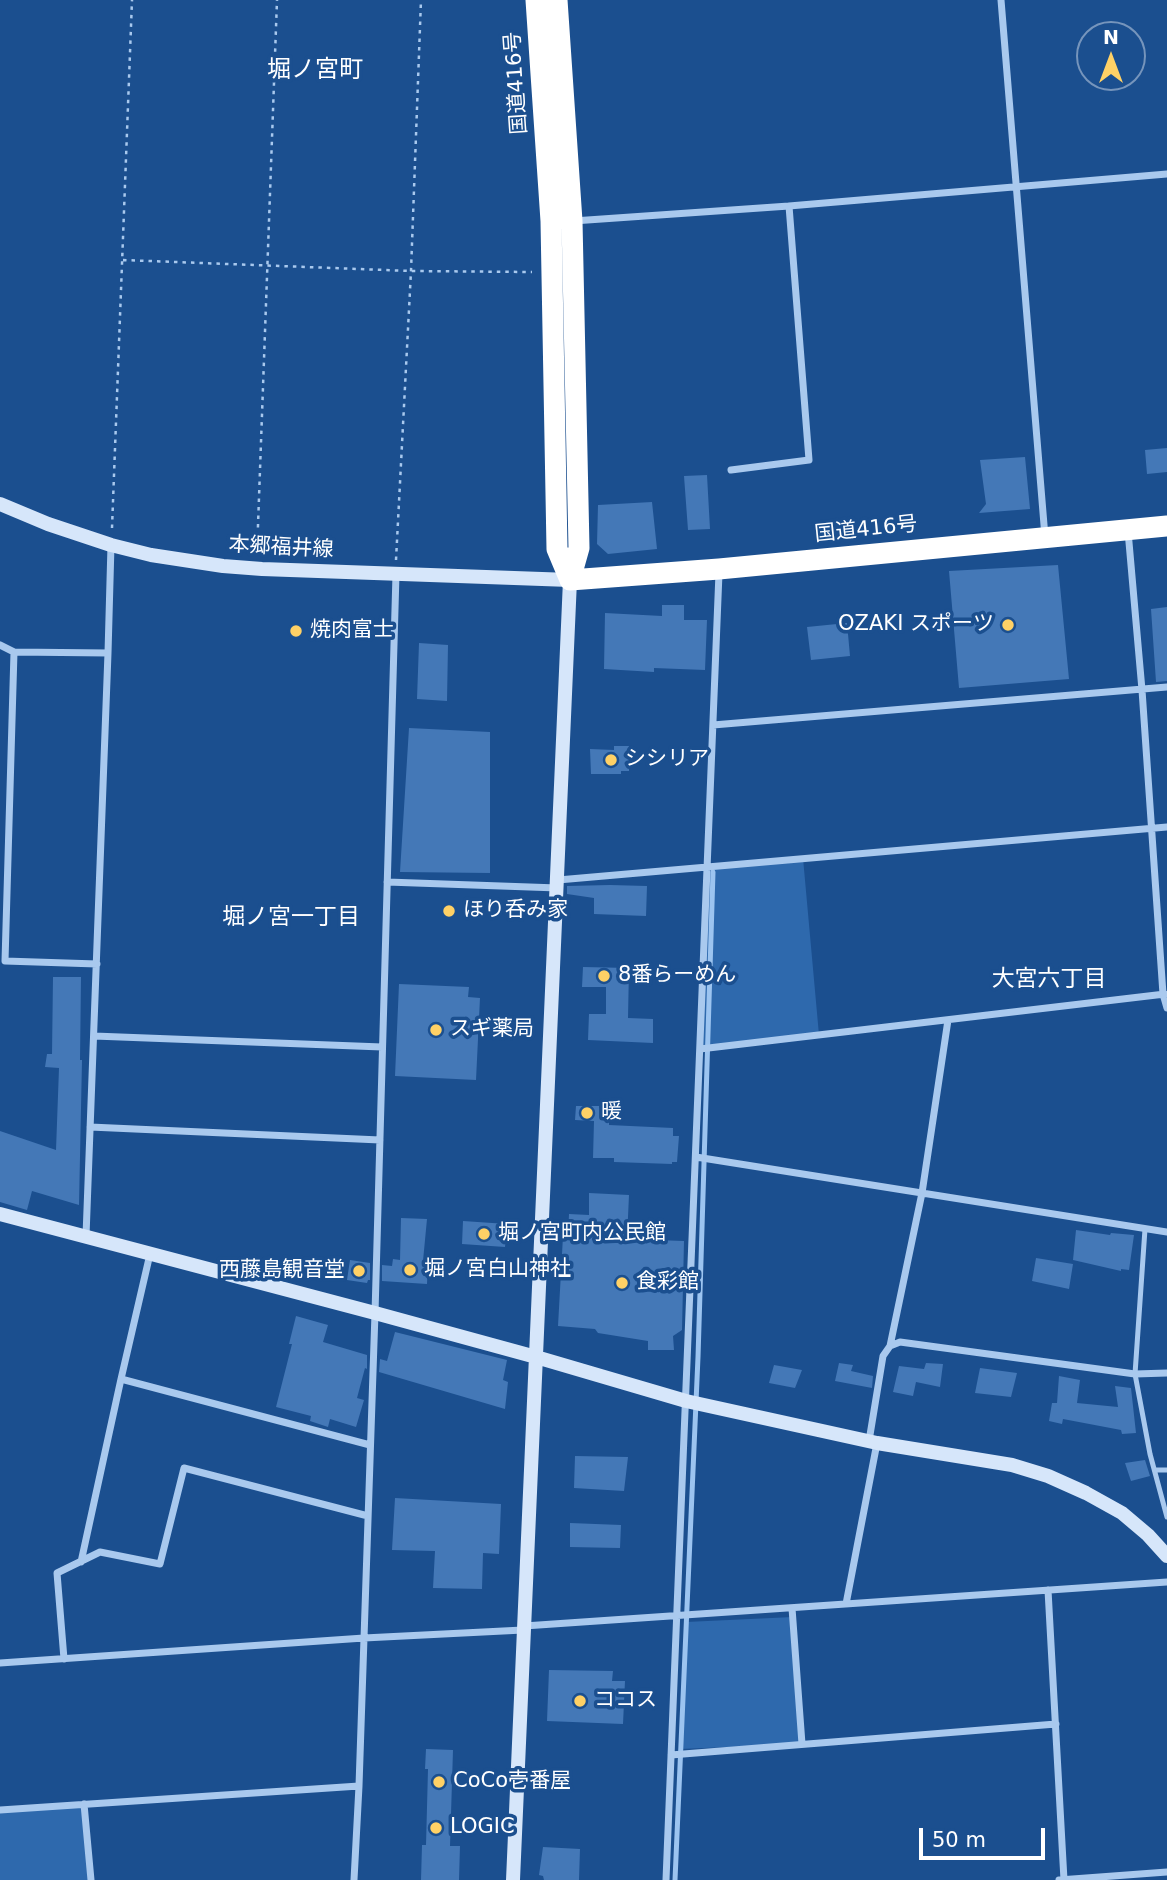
<!DOCTYPE html>
<html>
<head>
<meta charset="utf-8">
<style>
  body { margin:0 }
  #map { position:relative; width:1167px; height:1880px; overflow:hidden; background:#1b4f8f; font-family:"DejaVu Sans",sans-serif }
  canvas { display:block }
  .north { position:absolute; left:1076px; top:21px; width:70px; height:70px; box-sizing:border-box; background:#1b4f8f; border:2px solid #7695bc; border-radius:50%; rotate:0deg; font-size:19px; font-weight:700; line-height:28px; text-align:center; color:#fff }
  .north::after { content:''; display:block; margin:auto; width:24px; height:32px; background:#ffd166; clip-path:polygon(50% 0,100% 100%,50% 72%,0 100%) }
  .scale { position:absolute; left:919px; top:1828px; width:126px; height:32px; box-sizing:border-box; border:4px solid #fff; border-top:0; padding-left:9px; font-size:21px; line-height:24px; white-space:nowrap; color:#fff; -webkit-text-stroke:5px #1b4f8f; paint-order:stroke }
</style>
</head>
<body>
<div id="map">
<canvas width="1167" height="1880"></canvas>
<div class="north">N</div>
<div class="scale">50 m</div>
</div>
<script>
const ctx = document.querySelector('canvas').getContext('2d');
ctx.lineJoin = 'round';
function fillPath(path, color) { ctx.fillStyle = color; ctx.fill(path, 'evenodd'); }
const toPath = rows => new Path2D(rows.map(r => 'M' + r).join(''));
function strokePath(path, color, width, dash) { ctx.strokeStyle = color; ctx.lineWidth = width; ctx.lineCap = dash ? 'butt' : 'round'; ctx.setLineDash(dash || []); ctx.stroke(path); }
function write(font, color, halo, rows, align = 'center') {
  ctx.font = font + ' "DejaVu Sans","Noto Sans JP",sans-serif'; ctx.lineWidth = 7; ctx.setLineDash([]); ctx.textBaseline = 'middle'; ctx.strokeStyle = halo; ctx.fillStyle = color; for (const [text, x, y, turn = 0] of rows) {
    ctx.save(); ctx.translate(x, y); ctx.rotate((+turn || 0) * Math.PI / 180); ctx.textAlign = isNaN(turn) ? turn : align; if (halo) ctx.strokeText(text, 0, 0); ctx.fillText(text, 0, 0); ctx.restore();
  }
}
fillPath(toPath([
  [803,858,819,1035,700,1049,707,866],
  [793,1617,802,1744,680,1749,686,1622],
  [84,1804,91,1880,0,1880,0,1810]
]), '#2e69ad');
strokePath(toPath([
  [675,1880,698,1357,713,872]
]), '#9cc4f0', 5);
fillPath(toPath([
  [1167,448,1167,472,1147,474,1145,450],
  [1025,457,1030,509,979,513,986,504,980,460],
  [707,475,710,529,688,530,684,476],
  [652,502,657,549,608,554,597,544,598,505],
  [1058,565,1069,679,959,688,949,571],
  [662,605,684,605,684,620,707,620,705,670,654,668,654,672,604,669,605,613,662,616],
  [1167,607,1167,681,1156,682,1151,609],
  [847,623,850,656,811,660,807,627],
  [419,643,448,645,447,701,417,699],
  [409,728,490,732,490,873,400,872],
  [614,746,629,746,629,771,621,771,621,774,591,774,590,749,614,750],
  [610,885,647,886,646,916,594,914,594,898,567,894,567,886],
  [583,967,629,968,628,1018,653,1019,653,1043,588,1040,589,1014,606,1014,606,987,582,987],
  [53,977,81,977,80,1060,82,1060,79,1205,32,1191,27,1210,0,1202,0,1131,56,1150,59,1068,45,1067,47,1054,52,1054],
  [399,984,469,987,468,997,480,998,476,1080,395,1076],
  [576,1106,599,1106,599,1108,609,1109,609,1125,673,1128,673,1136,679,1136,677,1162,672,1162,672,1164,614,1162,614,1158,593,1158,594,1121,575,1120],
  [589,1193,629,1195,627,1239,684,1241,682,1330,673,1336,674,1350,648,1350,648,1341,598,1333,595,1329,558,1326,563,1236,568,1236,569,1214,589,1215],
  [401,1218,427,1219,423,1261,428,1261,427,1284,382,1281,382,1265,392,1266,393,1259,400,1260],
  [463,1221,507,1224,505,1247,462,1244],
  [1076,1230,1110,1235,1111,1233,1134,1235,1129,1270,1121,1269,1121,1271,1073,1260],
  [1036,1258,1073,1264,1069,1289,1032,1281],
  [350,1260,370,1263,370,1280,368,1280,367,1283,347,1280],
  [296,1316,328,1325,323,1342,367,1355,367,1369,365,1368,357,1398,364,1400,356,1427,330,1419,328,1427,310,1421,311,1416,276,1407,292,1344,289,1344],
  [395,1332,507,1360,503,1380,508,1382,505,1409,379,1372,380,1359,387,1361],
  [839,1363,853,1365,851,1371,873,1376,872,1388,835,1381],
  [926,1363,943,1364,940,1387,916,1382,913,1396,893,1392,899,1366,924,1369],
  [774,1365,802,1370,795,1388,769,1383],
  [980,1368,1017,1373,1011,1397,975,1393],
  [1059,1376,1080,1380,1077,1403,1118,1407,1115,1386,1131,1388,1136,1433,1122,1434,1121,1430,1063,1419,1062,1424,1049,1421,1052,1403,1057,1403],
  [575,1456,628,1457,624,1491,574,1488],
  [1145,1460,1150,1476,1131,1481,1125,1463],
  [395,1498,501,1504,499,1554,483,1553,482,1589,433,1588,435,1551,392,1550],
  [570,1523,621,1525,620,1548,570,1547],
  [549,1670,613,1671,612,1681,625,1681,623,1724,547,1721],
  [426,1749,453,1750,450,1846,460,1846,459,1880,421,1880,422,1845,426,1845,428,1769,425,1769],
  [543,1847,580,1849,579,1880,544,1880,543,1876,539,1875]
]), '#4478b7');
strokePath(toPath([
  [123,260,411,271,532,272],
  [112,528,132,0],
  [257,553,277,0],
  [396,560,411,271,421,0]
]), '#a9c9ee', 2.5, [3.5, 5]);
strokePath(toPath([
  [1145,1229,1135,1374,1150,1454,1167,1517],
  [1155,1470,1167,1470]
]), '#a9c9ee', 5);
strokePath(toPath([
  [1001,0,1045,537],
  [573,221,789,206,1167,174],
  [731,470,809,460,789,206],
  [1128,531,1142,690,1163,994,1167,1008],
  [0,645,14,652,108,653],
  [14,652,5,961,97,964],
  [713,725,1167,687],
  [558,880,1167,827],
  [387,882,558,888],
  [94,1036,382,1047],
  [700,1049,1165,994],
  [90,1127,380,1140],
  [696,1157,1167,1232],
  [86,1236,108,653,111,545],
  [890,1346,922,1193,948,1020],
  [121,1379,150,1254],
  [869,1441,883,1356,890,1346,900,1342,1135,1374,1167,1373],
  [81,1562,121,1379,370,1445],
  [1048,1590,1064,1880],
  [846,1604,877,1443],
  [792,1608,802,1744],
  [524,1626,1167,1582],
  [64,1659,57,1573,100,1552,160,1564,184,1468,368,1516],
  [0,1663,364,1638,523,1630],
  [671,1755,1056,1724],
  [84,1804,91,1880],
  [0,1810,359,1786],
  [354,1880,359,1786,375,1313,396,574],
  [666,1880,719,573],
  [1059,1880,1167,1872]
]), '#a9c9ee', 7);
strokePath(toPath([
  [0,504,48,524,111,545,151,555,223,566,262,569,570,580,513,1880],
  [0,1214,375,1313,536,1357,686,1401,877,1443,1012,1465,1048,1476,1086,1493,1122,1513,1148,1535,1167,1556]
]), '#d6e6fa', 14);
strokePath(toPath([
  [536,0,551,221,557,549,570,580],
  [557,0,572,221,579,548,570,580],
  [570,580,719,569,1167,526]
]), '#fff', 21);
for (const [x, y, r, color] of [
  [1008,625,7,"#ffd166"],
  [296,631,7,"#ffd166"],
  [611,760,7,"#ffd166"],
  [449,911,7,"#ffd166"],
  [604,976,7,"#ffd166"],
  [436,1030,7,"#ffd166"],
  [587,1113,7,"#ffd166"],
  [484,1234,7,"#ffd166"],
  [410,1270,7,"#ffd166"],
  [359,1271,7,"#ffd166"],
  [622,1283,7,"#ffd166"],
  [580,1701,7,"#ffd166"],
  [439,1782,7,"#ffd166"],
  [436,1828,7,"#ffd166"]
]) { const dot = new Path2D(); dot.arc(x, y, r, 0, 2 * Math.PI); ctx.fillStyle = color; ctx.fill(dot); strokePath(dot, '#1b4f8f', 2.5); }
write('21px', '#fff', '#1b4f8f', [
  ["国道416号",517,83,-94],
  ["国道416号",866,530,-6],
  ["本郷福井線",281,548,3]
]);
write('21px', '#fff', '#1b4f8f', [
  ["OZAKI スポーツ",994,625,"right"],
  ["焼肉富士",310,631],
  ["シシリア",625,760],
  ["ほり呑み家",463,911],
  ["8番らーめん",618,976],
  ["スギ薬局",450,1030],
  ["暖",601,1113],
  ["堀ノ宮町内公民館",498,1234],
  ["堀ノ宮白山神社",424,1270],
  ["西藤島観音堂",345,1271,"right"],
  ["食彩館",636,1283],
  ["ココス",594,1701],
  ["CoCo壱番屋",453,1782],
  ["LOGIC",450,1828]
], 'left');
write('23px', '#fff', '#1b4f8f', [
  ["堀ノ宮一丁目",291,918],
  ["大宮六丁目",1049,980]
]);
write('24px', '#fff', '#1b4f8f', [
  ["堀ノ宮町",315,71]
]);
</script>
</body>
</html>
